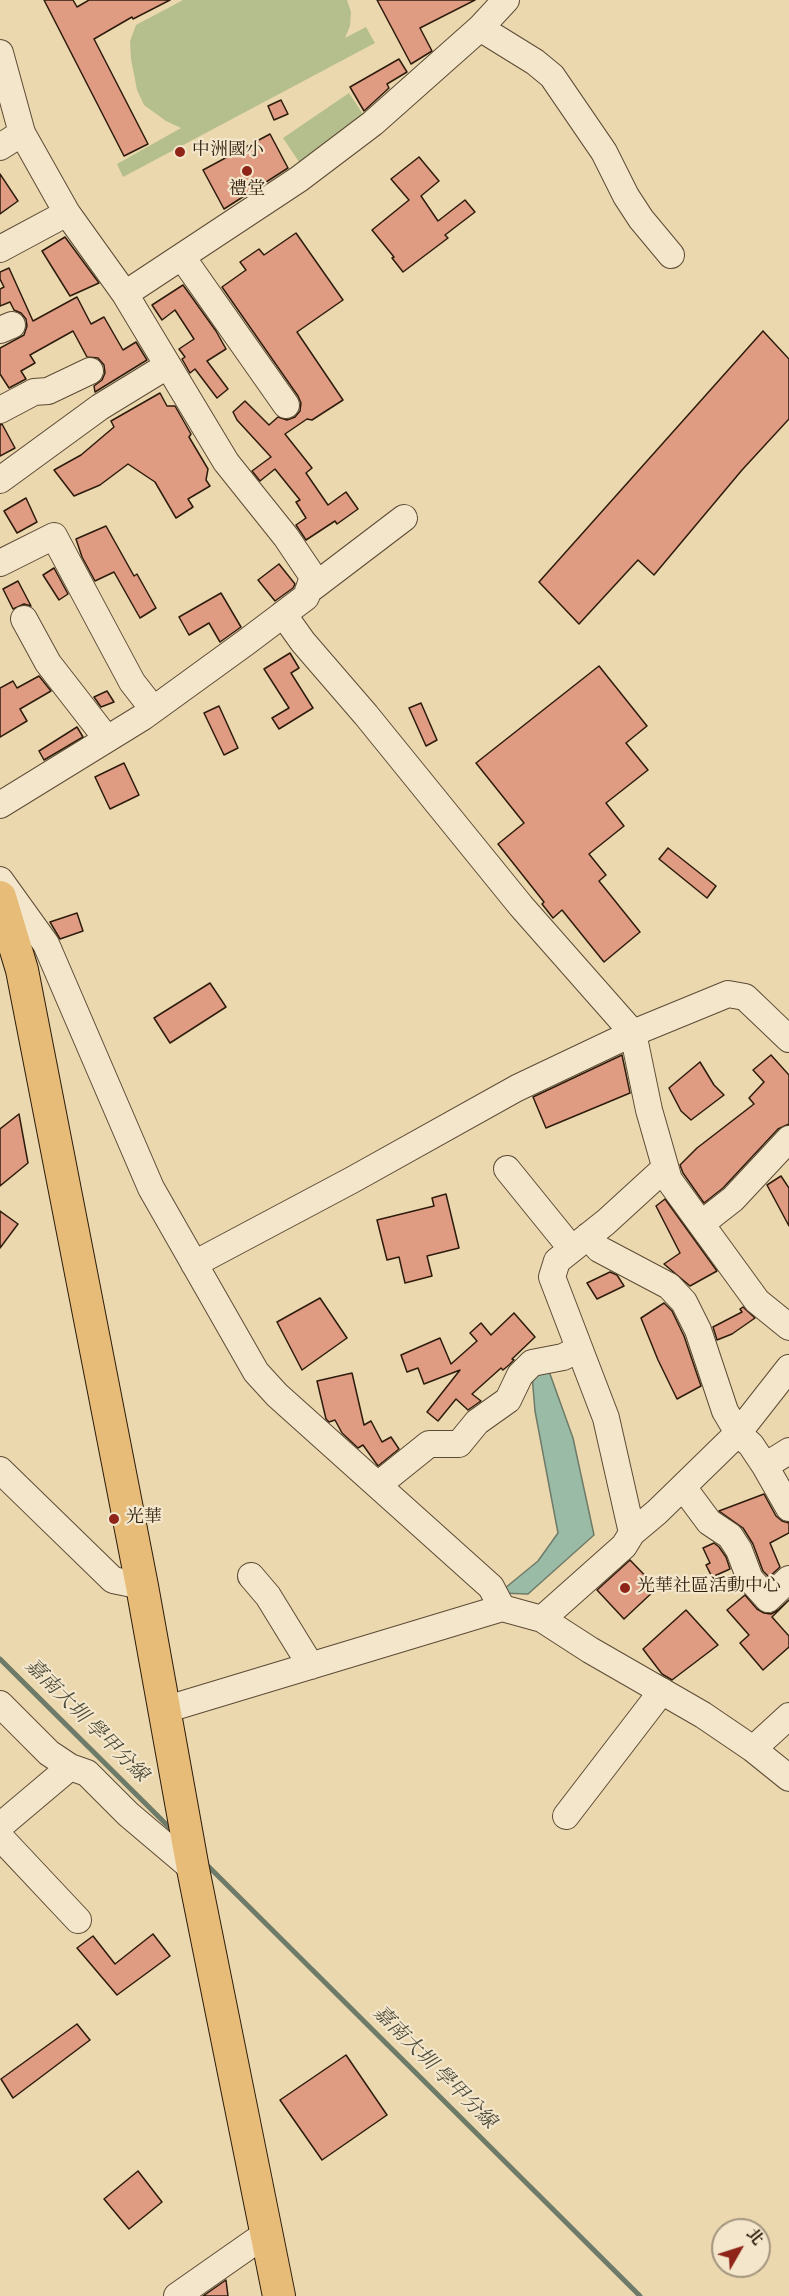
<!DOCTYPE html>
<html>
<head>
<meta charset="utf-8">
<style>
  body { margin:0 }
  #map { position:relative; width:789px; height:2296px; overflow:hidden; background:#ecd8af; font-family:"Sorts Mill Goudy","Noto Serif TC",serif }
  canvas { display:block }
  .north { position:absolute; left:711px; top:2218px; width:60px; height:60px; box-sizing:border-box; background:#f3e6cb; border:2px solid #a4957f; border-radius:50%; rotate:51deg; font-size:16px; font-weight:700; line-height:24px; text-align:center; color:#2d1c0c }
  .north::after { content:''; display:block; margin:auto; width:21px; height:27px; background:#8f2418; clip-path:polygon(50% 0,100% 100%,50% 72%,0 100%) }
</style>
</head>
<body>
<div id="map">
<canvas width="789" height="2296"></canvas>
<div class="north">北</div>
</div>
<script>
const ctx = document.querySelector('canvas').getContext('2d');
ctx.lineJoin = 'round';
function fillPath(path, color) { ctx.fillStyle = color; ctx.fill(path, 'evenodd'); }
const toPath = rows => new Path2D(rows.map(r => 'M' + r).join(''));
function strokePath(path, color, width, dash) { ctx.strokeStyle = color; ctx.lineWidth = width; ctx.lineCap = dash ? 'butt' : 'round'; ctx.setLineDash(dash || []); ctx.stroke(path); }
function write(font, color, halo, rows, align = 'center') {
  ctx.font = font + ' "Sorts Mill Goudy","Noto Serif TC",serif'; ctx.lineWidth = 4.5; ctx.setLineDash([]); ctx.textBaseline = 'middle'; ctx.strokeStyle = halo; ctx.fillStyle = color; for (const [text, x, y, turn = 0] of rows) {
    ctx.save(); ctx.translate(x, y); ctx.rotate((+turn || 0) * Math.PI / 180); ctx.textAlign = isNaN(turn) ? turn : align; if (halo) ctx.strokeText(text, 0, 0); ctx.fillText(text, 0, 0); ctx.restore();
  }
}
fillPath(toPath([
  [183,0,347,0,351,12,350,26,345,38,366,27,375,43,123,177,117,164,181,128,166,121,144,105,137,90,131,59,130,41,136,25],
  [349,93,373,129,307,174,283,138]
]), '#b4bf8d');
const water = toPath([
  [543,1361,550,1374,573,1438,594,1535,528,1594,499,1593,538,1561,558,1533,535,1411,532,1375,543,1361]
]);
fillPath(water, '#9abba5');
strokePath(water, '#6e7b68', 1.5);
strokePath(toPath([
  [0,1659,173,1831],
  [205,1863,640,2296]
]), '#6e7b68', 5);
const building = toPath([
  [44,0,73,0,77,7,89,0,170,0,133,19,132,17,94,39,148,144,124,156,44,0],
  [377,0,475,0,420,28,432,51,411,64,377,0],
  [399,59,407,72,387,84,389,88,364,111,350,87,399,59],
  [281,100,288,114,274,120,268,106,281,100],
  [270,134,288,168,224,209,203,170,270,134],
  [419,157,439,181,421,196,438,221,465,200,475,212,445,235,448,238,403,272,392,258,394,257,372,230,409,200,391,179,419,157],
  [0,174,18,201,0,214,0,174],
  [296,233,343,300,297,332,343,400,312,420,307,419,285,434,312,468,306,473,328,505,346,492,358,509,337,524,335,521,306,540,296,525,306,518,296,502,300,500,275,469,260,481,252,471,271,457,237,420,233,412,245,401,269,425,278,417,287,420,295,417,300,411,301,403,298,396,222,287,246,270,240,262,259,249,264,255,296,233],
  [65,237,99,283,70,296,42,251,65,237],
  [9,268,33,321,77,297,91,324,104,317,123,350,136,342,147,360,95,392,94,386,102,380,105,373,104,365,98,358,87,357,73,331,30,355,35,363,21,371,26,379,9,388,0,374,0,348,24,335,27,326,26,319,21,313,14,310,10,302,0,306,0,289,4,287,0,279,0,272,9,268],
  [183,285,216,331,226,349,207,361,228,389,217,398,195,369,190,373,182,359,185,357,179,349,194,339,175,310,162,320,152,305,183,285],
  [763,331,789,359,789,419,742,470,654,575,638,560,579,624,539,582,763,331],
  [160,393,167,406,175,406,191,434,189,437,208,469,206,480,210,486,188,499,193,507,176,518,155,482,128,464,100,485,74,496,54,470,81,455,114,427,111,421,160,393],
  [2,424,15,448,0,456,0,425,2,424],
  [26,498,37,522,17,533,4,511,26,498],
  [106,526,134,576,137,574,156,608,140,618,114,572,95,581,82,557,76,539,106,526],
  [279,564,295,584,293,588,275,601,258,580,279,564],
  [54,568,68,594,59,600,43,575,54,568],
  [18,581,31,606,24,604,13,609,3,589,18,581],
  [221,593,241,627,220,642,209,623,189,635,179,617,221,593],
  [290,653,299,668,291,673,313,708,279,729,272,718,289,708,264,669,290,653],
  [599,666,647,726,626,743,648,770,606,803,624,826,589,854,606,875,599,881,640,932,604,962,562,910,553,918,542,904,544,902,498,844,524,823,476,763,599,666],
  [39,676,51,691,20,709,27,721,0,737,0,688,13,681,17,688,39,676],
  [107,691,114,702,101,707,94,697,107,691],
  [421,703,437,740,426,746,409,708,421,703],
  [219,706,238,748,224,755,204,713,219,706],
  [77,727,83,737,44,760,39,751,77,727],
  [124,763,139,795,110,809,95,777,124,763],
  [668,848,716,886,707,898,659,859,668,848],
  [77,913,83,931,60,939,50,922,77,913],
  [210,983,226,1007,170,1043,154,1018,210,983],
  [622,1055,630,1093,546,1128,533,1097,622,1055],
  [771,1055,789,1075,789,1124,778,1129,723,1188,704,1203,683,1173,680,1165,697,1148,754,1104,749,1098,764,1082,753,1070,771,1055],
  [700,1062,714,1085,724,1095,691,1120,681,1111,669,1088,700,1062],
  [19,1114,28,1163,0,1186,0,1129,19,1114],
  [781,1176,789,1188,789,1226,767,1185,781,1176],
  [446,1194,459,1248,427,1256,432,1276,405,1283,399,1257,387,1260,377,1220,434,1206,432,1198,446,1194],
  [665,1199,717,1271,690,1286,664,1264,680,1253,656,1206,665,1199],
  [0,1211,18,1224,0,1248,0,1211],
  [610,1272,617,1275,624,1286,597,1299,587,1283,610,1272],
  [320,1298,347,1338,302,1370,277,1322,320,1298],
  [664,1303,672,1311,684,1336,701,1386,677,1399,658,1360,641,1318,664,1303],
  [743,1307,755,1318,732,1334,717,1340,713,1327,742,1312,740,1309,743,1307],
  [514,1313,535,1337,512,1359,514,1360,509,1365,503,1370,501,1368,472,1394,481,1401,468,1410,456,1399,438,1421,427,1412,460,1370,424,1384,418,1368,407,1372,401,1355,440,1338,451,1364,477,1341,470,1333,481,1323,491,1335,514,1313],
  [352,1373,364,1425,371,1421,382,1442,391,1437,399,1449,378,1466,363,1445,358,1448,342,1433,335,1420,329,1422,326,1419,317,1381,352,1373],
  [764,1494,776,1516,782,1521,789,1523,789,1533,770,1543,780,1567,769,1577,763,1571,753,1544,743,1528,719,1511,764,1494],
  [714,1543,719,1547,726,1557,730,1569,712,1577,706,1565,710,1563,703,1548,714,1543],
  [630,1560,657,1588,624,1619,597,1590,630,1560],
  [745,1595,757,1609,764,1613,771,1614,778,1610,789,1600,772,1617,789,1636,789,1647,763,1670,740,1643,749,1635,727,1610,745,1595],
  [686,1610,718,1645,672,1680,662,1674,643,1649,686,1610],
  [153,1934,170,1956,117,1995,77,1948,93,1936,115,1964,153,1934],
  [77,2024,90,2040,13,2098,1,2079,77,2024],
  [346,2055,387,2115,322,2160,280,2100,346,2055],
  [138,2171,162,2202,129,2229,104,2199,138,2171],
  [226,2280,228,2296,203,2296,226,2280]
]);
fillPath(building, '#e09c82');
strokePath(building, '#2d1c0c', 1.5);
const minor = toPath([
  [480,28,535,62,552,76,604,152,626,196,641,219,671,255],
  [0,53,22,133,67,213,125,294,226,462,286,537,313,577,306,597,245,643,143,717,0,805],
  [0,147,22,133],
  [0,249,67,213],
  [182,257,286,405],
  [125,294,299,179,373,123,480,28,506,0],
  [0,330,12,325],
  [0,410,34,392,48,391,90,371],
  [0,480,100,407,167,366],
  [0,563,54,536,132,682,153,709],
  [308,591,404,518],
  [283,614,303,642,366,715,521,906,633,1033,649,1110,669,1180,757,1301,789,1327],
  [24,619,48,663,107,739],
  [0,880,46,944,151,1188,256,1372,277,1395,491,1587,502,1608,542,1619,590,1650,703,1715,753,1749,789,1778],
  [507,1169,571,1248],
  [701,1224,733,1199,789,1139],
  [588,1236,599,1249,669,1286,684,1302,698,1330,725,1411,738,1433,751,1445,765,1466,789,1508],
  [194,1264,352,1180,517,1088,633,1033,728,994,745,997,789,1039],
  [765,1466,789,1451],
  [0,1470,113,1580,142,1586],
  [378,1485,429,1444,459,1444,477,1422,508,1400,520,1375,532,1363,563,1357,579,1349],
  [683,1487,709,1522,730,1536,739,1550,750,1579,768,1599,789,1579],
  [632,1533,657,1512,738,1433,789,1368],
  [251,1576,268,1596,311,1666],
  [542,1619,624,1546,632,1533,606,1418,552,1277,557,1261,606,1222,665,1168],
  [0,1704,49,1753,70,1767,87,1773,128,1814,193,1869],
  [164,1710,502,1608],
  [753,1749,789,1716],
  [566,1816,662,1691],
  [0,1826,70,1767],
  [0,1837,78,1920],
  [177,2296,267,2233]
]);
const major = toPath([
  [0,897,22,970,142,1586,193,1869,279,2296]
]);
strokePath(minor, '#5d4b35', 28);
strokePath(major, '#2d1c0c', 34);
strokePath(minor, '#f3e6cb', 26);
strokePath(major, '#e6bc78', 32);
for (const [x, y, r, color] of [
  [180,152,6,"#8f2418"],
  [247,171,6,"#8f2418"],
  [114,1519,6,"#8f2418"],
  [625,1588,6,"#8f2418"]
]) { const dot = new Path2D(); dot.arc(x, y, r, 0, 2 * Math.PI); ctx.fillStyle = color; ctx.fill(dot); strokePath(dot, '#f3e6cb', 2); }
write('18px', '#2d1c0c', '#f3e6cb', [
  ["中洲國小",192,152],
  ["禮堂",247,191,"center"],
  ["光華",126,1519],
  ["光華社區活動中心",637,1588]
], 'left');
write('italic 20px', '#4e4c3a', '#f3e6cb', [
  ["嘉南大圳 學甲分線",85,1722,45],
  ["嘉南大圳 學甲分線",433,2069,45]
]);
</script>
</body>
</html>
